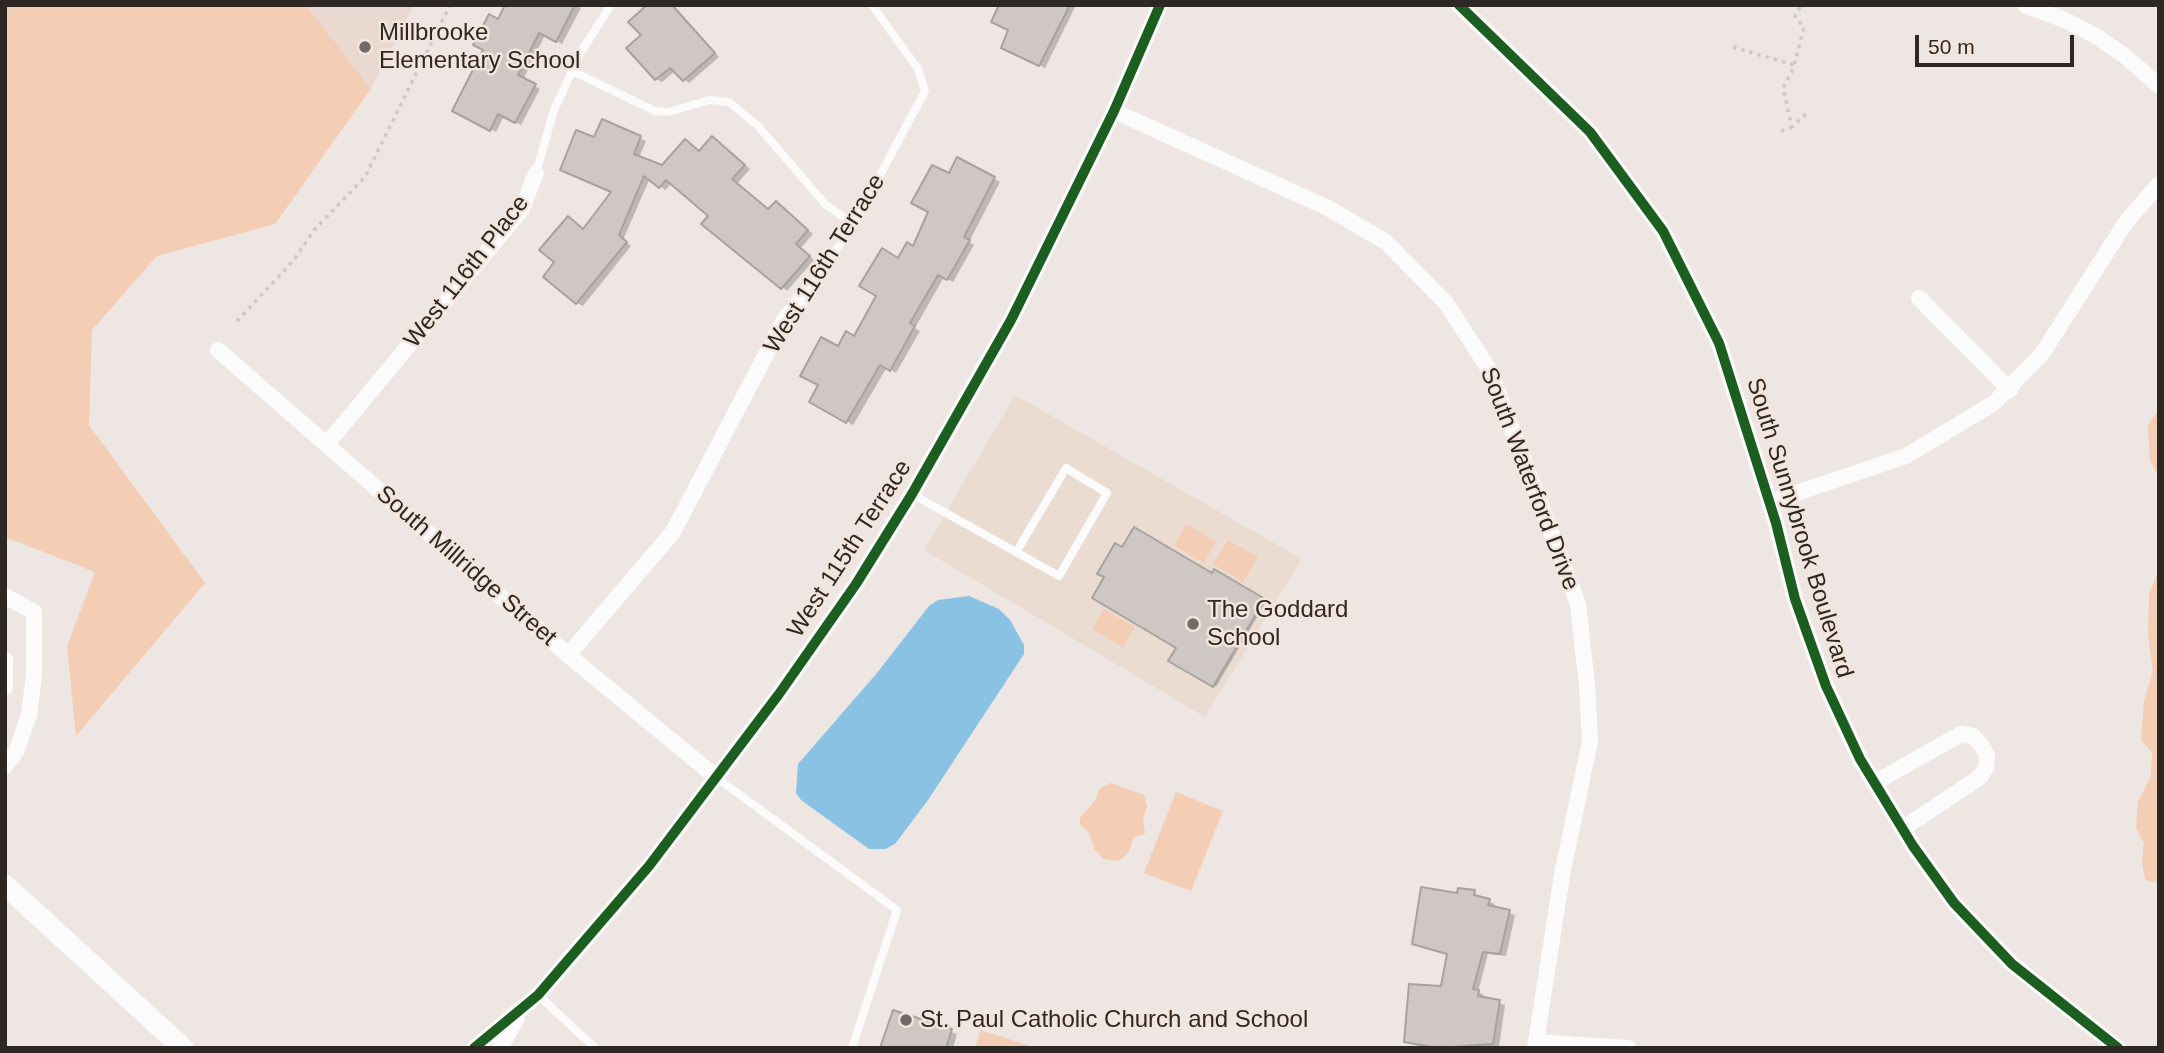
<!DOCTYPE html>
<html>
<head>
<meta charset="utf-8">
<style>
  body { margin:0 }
  #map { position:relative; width:2164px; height:1053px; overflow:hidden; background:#eee6e2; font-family:Helvetica,sans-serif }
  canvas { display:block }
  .frame { position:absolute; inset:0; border:7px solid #2d2824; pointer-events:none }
  .scale { position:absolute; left:1915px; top:35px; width:159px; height:32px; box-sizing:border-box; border:4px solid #2d2824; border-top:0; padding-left:9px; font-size:21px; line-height:24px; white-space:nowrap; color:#2d2824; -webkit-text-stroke:5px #f4e5dc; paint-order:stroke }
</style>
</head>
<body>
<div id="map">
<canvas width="2164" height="1053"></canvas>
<div class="frame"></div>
<div class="scale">50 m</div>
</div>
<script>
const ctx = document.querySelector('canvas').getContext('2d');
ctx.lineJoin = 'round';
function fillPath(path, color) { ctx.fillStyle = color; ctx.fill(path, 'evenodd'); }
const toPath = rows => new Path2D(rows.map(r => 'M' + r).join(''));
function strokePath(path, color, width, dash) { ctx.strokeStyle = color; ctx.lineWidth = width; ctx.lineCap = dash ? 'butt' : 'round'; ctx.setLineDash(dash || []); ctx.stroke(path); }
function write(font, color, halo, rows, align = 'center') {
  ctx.font = font + ' Helvetica,sans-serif'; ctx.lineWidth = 5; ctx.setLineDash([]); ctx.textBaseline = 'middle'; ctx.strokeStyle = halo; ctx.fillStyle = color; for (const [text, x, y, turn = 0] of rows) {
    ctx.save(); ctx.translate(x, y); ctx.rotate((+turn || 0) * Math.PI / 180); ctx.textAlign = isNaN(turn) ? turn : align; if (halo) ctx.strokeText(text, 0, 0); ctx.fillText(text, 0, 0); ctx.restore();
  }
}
fillPath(toPath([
  [1015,395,1302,559,1205,717,924,550]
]), '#eadcd1');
fillPath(toPath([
  [302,5,414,5,371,89]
]), '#e9d9d0');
fillPath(toPath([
  [5,5,306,5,371,89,275,224,157,256,92,330,89,425,205,583,76,736,67,646,95,572,5,537],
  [2159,409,2159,477,2150,461,2148,425],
  [1186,524,1216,542,1204,563,1174,546],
  [1228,540,1258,557,1243,582,1213,564],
  [2159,570,2159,881,2158,882,2145,880,2142,862,2144,843,2136,828,2138,802,2151,776,2152,752,2141,740,2144,700,2153,672,2148,635,2149,594],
  [1104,609,1135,627,1123,647,1092,629],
  [1111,783,1144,795,1147,807,1143,818,1145,834,1134,837,1128,853,1119,861,1103,859,1095,850,1089,833,1080,824,1080,818,1095,800,1100,788],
  [1176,792,1223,811,1191,891,1144,873],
  [981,1030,1036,1048,975,1048]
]), '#f4cdb5');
fillPath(toPath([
  [969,596,999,609,1010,620,1024,645,1024,654,928,800,895,844,885,849,869,849,801,800,796,793,798,764,877,673,929,606,938,600]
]), '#89c2e3');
fillPath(toPath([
  [507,5,576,5,581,8,562,44,545,35,523,80,540,89,521,125,504,116,496,132,454,110],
  [650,5,673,5,719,57,689,83,675,71,662,82,656,79,643,35],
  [1001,5,1076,5,1045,68,1009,50,1011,30],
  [602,121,646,141,639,158,663,167,718,142,750,169,737,184,770,211,782,207,813,234,800,249,814,260,787,291,672,183,665,190,650,178,623,240,631,246,583,306,577,303,584,230,613,192,595,139],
  [958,159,1000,182,969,242,974,245,953,282,944,277,915,328,920,331,896,373,887,367,853,425,811,401,838,348,855,338,898,260,913,248],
  [1215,572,1266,602,1216,687,1171,660],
  [1474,892,1479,898,1495,904,1494,908,1515,915,1506,956,1488,954,1478,992,1484,995,1483,999,1505,1005,1499,1047,1433,1048,1412,1044,1406,1041,1442,988,1448,954,1414,943,1458,895],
  [894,1013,957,1034,953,1048,882,1048]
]), '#0003');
const building = toPath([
  [505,5,575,5,556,42,539,33,518,75,536,84,515,123,498,114,490,131,452,111,483,50,473,45,489,14,498,19,505,5],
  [647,5,672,5,715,53,683,81,670,68,655,80,626,48,641,35,628,22,647,5],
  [999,5,1070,5,1039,66,1001,48,1008,30,991,22,999,5],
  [602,119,641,136,634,154,662,165,685,139,699,151,712,136,745,165,732,179,768,209,776,201,808,230,796,244,810,256,781,289,701,224,708,216,666,180,659,188,644,176,619,235,627,242,576,304,543,277,554,262,539,250,568,216,583,229,611,192,560,170,576,130,594,137,602,119],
  [957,157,995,177,964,237,970,240,947,280,938,275,910,323,915,326,890,371,880,365,846,423,809,402,818,385,800,376,821,337,838,346,846,331,854,336,876,296,859,286,882,248,898,258,907,242,913,246,928,212,911,203,932,165,949,173,957,157],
  [1134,527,1212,573,1214,569,1265,599,1213,687,1168,661,1176,648,1092,598,1104,577,1097,574,1115,543,1122,547,1134,527],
  [1421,887,1457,893,1458,888,1475,890,1474,895,1490,899,1488,905,1510,910,1500,954,1483,952,1473,989,1479,990,1478,996,1500,1000,1493,1044,1437,1048,1404,1042,1409,984,1441,986,1447,954,1412,944,1421,887],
  [893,1010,952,1029,946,1048,880,1048,893,1010]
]);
fillPath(building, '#cec7c3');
strokePath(building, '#a8a29f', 2);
strokePath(toPath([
  [1800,7,1795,16,1804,28,1793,69,1783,88,1792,127,1807,113],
  [1733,47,1794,65],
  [1781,131,1792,127],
  [237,321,294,260,315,229,365,177,450,5]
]), '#cbc9c8', 3.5, [3.5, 5]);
strokePath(toPath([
  [572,71,655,111,668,112,709,100,729,102,757,125,826,205,854,224],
  [536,173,554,110,581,52,611,5],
  [809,289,854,224,925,91,918,69,872,5],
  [912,494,1059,576,1107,493,1066,468,1017,551],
  [717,778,897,910,852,1048],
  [538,995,595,1048]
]), '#fcfbfb', 8);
strokePath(toPath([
  [1459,5,1590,132,1663,231,1719,343,1776,523,1795,599,1826,686,1860,759,1913,846,1954,903,2012,964,2118,1048],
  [2025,5,2065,20,2096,36,2125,56,2159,86],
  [1114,111,1328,208,1386,242,1446,303,1490,371,1578,604,1587,685,1590,741,1562,875,1535,1048],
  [1919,298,2010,390],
  [218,350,568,655,717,778],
  [327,444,522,209,536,173],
  [1770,502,1906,456,1994,403,2042,354,2126,222,2159,184],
  [5,596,34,612,34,675,29,715,16,752,5,766],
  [568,655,673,532,784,320,809,289],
  [5,660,5,687],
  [1874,783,1961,734,1973,736,1982,746,1987,755,1986,768,1980,777,1902,829],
  [1536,1042,1628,1048],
  [474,1048,538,995,649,866,779,694,856,584,912,494,1011,320,1114,111,1160,5],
  [500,1048,517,1018]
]), '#fcfbfb', 16);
strokePath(toPath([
  [5,885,183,1048]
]), '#fcfbfb', 21);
strokePath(toPath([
  [1459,5,1590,132,1663,231,1719,343,1776,523,1795,599,1826,686,1860,759,1913,846,1954,903,2012,964,2118,1048],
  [474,1048,538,995,649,866,779,694,856,584,912,494,1011,320,1114,111,1160,5]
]), '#1b5e20', 10);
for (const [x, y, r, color] of [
  [365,47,7,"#716a66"],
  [1193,624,7,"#716a66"],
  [906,1020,7,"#716a66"]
]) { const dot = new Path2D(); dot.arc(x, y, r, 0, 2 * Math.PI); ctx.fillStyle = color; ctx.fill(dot); strokePath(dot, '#f4e5dc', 2.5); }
write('24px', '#2d2824', '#f4e5dc', [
  ["Millbrooke",379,33],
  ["Elementary School",379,61],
  ["The Goddard",1207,610],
  ["School",1207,638],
  ["St. Paul Catholic Church and School",920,1020]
], 'left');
write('24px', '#2d2824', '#f4e5dc', [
  ["West 116th Terrace",825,264,-58],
  ["West 116th Place",467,272,-52],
  ["South Waterford Drive",1529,479,69],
  ["South Sunnybrook Boulevard",1799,528,73],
  ["West 115th Terrace",850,549,-57],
  ["South Millridge Street",466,566,41]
]);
</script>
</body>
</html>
